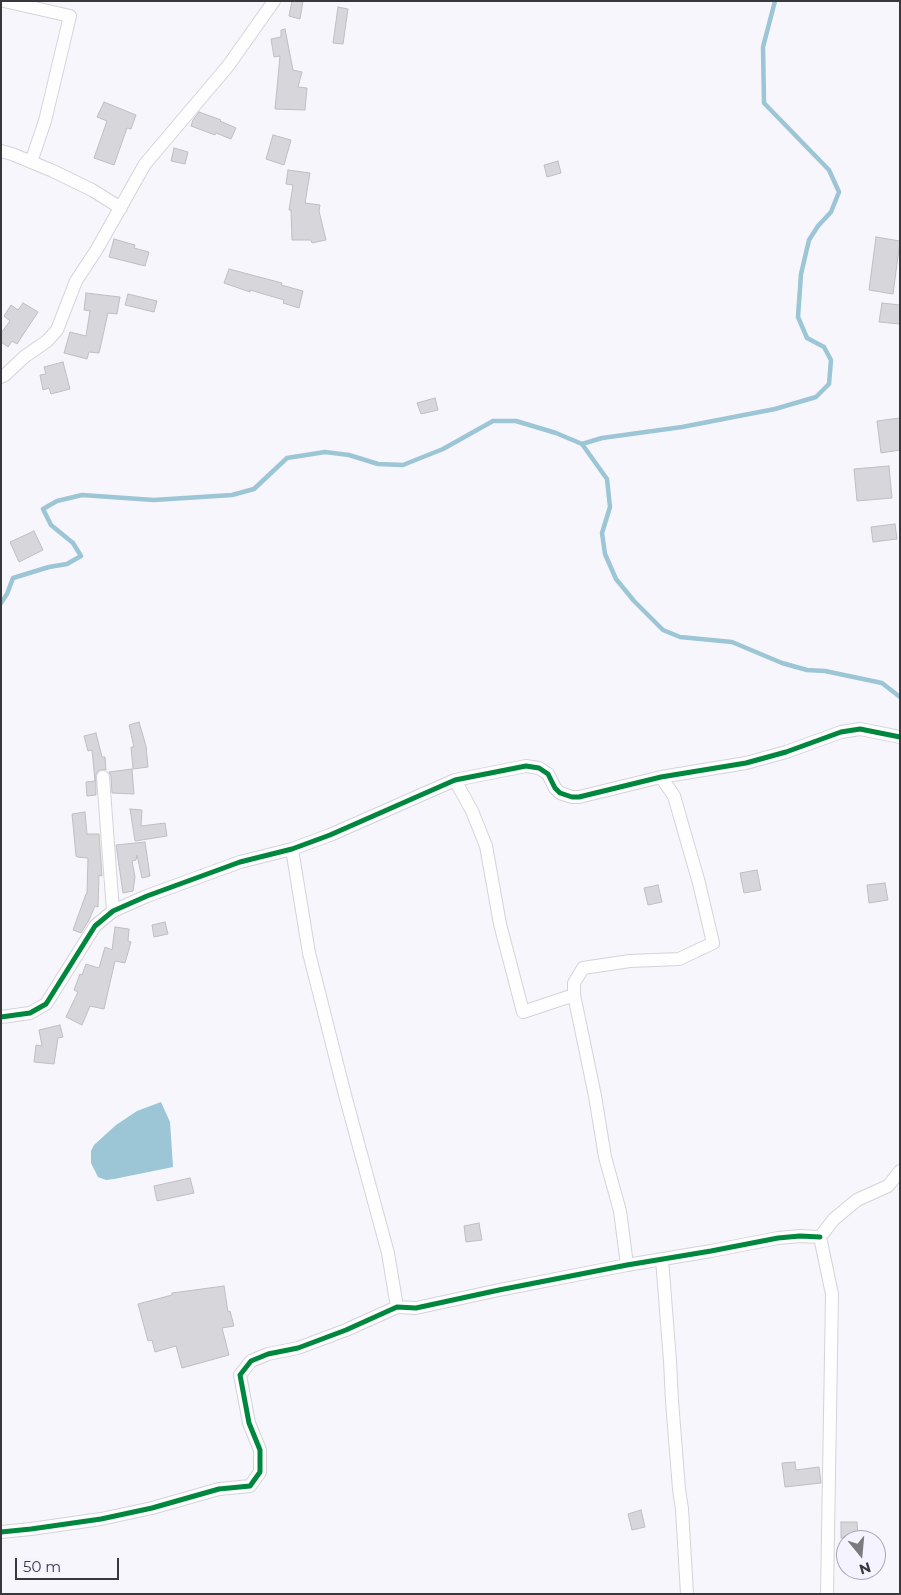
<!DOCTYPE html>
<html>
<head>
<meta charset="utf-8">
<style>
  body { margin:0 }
  #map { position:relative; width:901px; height:1595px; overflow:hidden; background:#f6f6fc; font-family:Montserrat,sans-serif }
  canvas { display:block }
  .frame { position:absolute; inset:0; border:2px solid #38383c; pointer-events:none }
  .north { position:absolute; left:836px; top:1530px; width:50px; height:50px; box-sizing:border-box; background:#f4f3ff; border:1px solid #a9a8b1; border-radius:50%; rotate:163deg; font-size:14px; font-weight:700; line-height:20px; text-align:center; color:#38383c }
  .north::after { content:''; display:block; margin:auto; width:18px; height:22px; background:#7a7a7f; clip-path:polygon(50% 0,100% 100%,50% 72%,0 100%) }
  .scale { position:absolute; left:15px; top:1558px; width:104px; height:22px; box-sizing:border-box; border:2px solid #38383c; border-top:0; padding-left:6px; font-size:15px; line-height:18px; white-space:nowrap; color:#38383c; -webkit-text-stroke:4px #f4f3ff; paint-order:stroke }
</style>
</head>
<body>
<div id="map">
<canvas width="901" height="1595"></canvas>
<div class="frame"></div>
<div class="north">N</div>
<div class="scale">50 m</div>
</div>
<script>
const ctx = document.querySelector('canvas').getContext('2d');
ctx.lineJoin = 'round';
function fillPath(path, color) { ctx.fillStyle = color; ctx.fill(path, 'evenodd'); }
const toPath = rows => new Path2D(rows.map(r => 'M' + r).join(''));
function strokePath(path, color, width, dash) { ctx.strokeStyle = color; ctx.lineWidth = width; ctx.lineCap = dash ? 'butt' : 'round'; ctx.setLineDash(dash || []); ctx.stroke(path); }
fillPath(toPath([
  [161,1102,170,1122,173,1167,114,1179,106,1180,98,1177,91,1163,91,1151,94,1145,116,1125,137,1111]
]), '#9cc5d6');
strokePath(toPath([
  [582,444,607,479,610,507,602,533,605,554,616,579,634,601,663,630,680,637,732,642,782,663,807,670,825,671,882,683,900,697],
  [1,603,7,594,13,578,49,567,67,564,81,556,73,543,51,525,43,509,57,501,82,495,154,500,232,495,254,489,287,458,325,452,349,455,378,464,403,465,443,449,493,421,516,421,556,433,582,444,602,438,682,427,775,409,816,397,829,384,831,360,824,347,807,338,798,317,801,274,809,240,818,226,831,212,839,192,829,170,764,103,763,47,775,1]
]), '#9cc5d6', 4.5);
const building = toPath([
  [292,1,303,1,300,19,289,16,292,1],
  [338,7,348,9,343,44,333,43,338,7],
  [285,29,293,70,302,72,298,87,307,88,305,110,275,109,280,56,274,57,271,39,281,37,281,30,285,29],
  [104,102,136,115,131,129,127,128,114,165,94,158,107,121,97,117,104,102],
  [199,112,221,120,220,121,236,128,231,139,216,133,215,135,191,126,193,120,199,112],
  [273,135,291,140,284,165,266,159,273,135],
  [174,148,188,152,185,164,171,161,174,148],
  [558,161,561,173,547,177,544,165,558,161],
  [288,170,310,173,305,203,320,205,319,211,326,240,312,243,311,240,292,240,291,210,289,210,293,185,286,184,288,170],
  [876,237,900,241,893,294,869,290,876,237],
  [114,239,135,245,134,248,149,252,145,266,109,257,114,239],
  [229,269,282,283,281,285,303,291,299,308,283,303,284,300,250,290,250,292,224,283,229,269],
  [86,293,120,297,117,314,108,313,99,353,89,352,87,359,64,353,70,332,86,336,90,311,84,310,86,293],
  [128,294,157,301,154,312,125,305,128,294],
  [23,303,38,312,17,344,12,341,8,347,1,342,1,333,10,321,4,316,11,305,18,310,23,303],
  [882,303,900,305,900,324,879,322,882,303],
  [63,362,70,389,51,394,49,388,43,390,40,375,46,374,44,367,63,362],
  [435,398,438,410,421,414,417,403,435,398],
  [900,418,900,450,881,453,877,421,900,418],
  [889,466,892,498,857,501,854,469,889,466],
  [895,524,897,539,873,542,871,527,895,524],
  [34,531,43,550,19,562,10,542,34,531],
  [139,722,146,746,148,767,133,769,131,747,134,747,129,725,139,722],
  [96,733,102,757,105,757,106,770,99,770,96,774,96,795,87,796,86,782,95,781,92,750,88,751,84,736,96,733],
  [132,769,134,794,112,793,111,776,109,772,132,769],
  [130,809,142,810,141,826,165,823,167,836,135,841,130,809],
  [85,812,87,834,99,834,102,876,99,875,98,907,95,906,89,920,81,933,73,930,86,894,87,894,88,858,77,857,76,856,72,814,85,812],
  [145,842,150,876,142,878,137,855,136,860,132,861,135,877,133,891,123,893,116,845,145,842],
  [757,870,761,890,744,893,740,873,757,870],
  [885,883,888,900,869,903,867,885,885,883],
  [658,885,662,902,648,905,644,888,658,885],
  [165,922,168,934,154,937,152,925,165,922],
  [115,927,129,929,128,941,131,942,125,963,115,961,104,1009,90,1006,82,1025,66,1017,78,992,74,990,80,974,82,975,86,964,99,968,105,947,112,950,115,927],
  [60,1025,63,1037,58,1038,54,1064,34,1062,36,1045,42,1046,39,1030,60,1025],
  [190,1178,194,1193,157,1201,154,1186,190,1178],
  [479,1223,482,1240,466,1242,464,1226,479,1223],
  [224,1286,228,1312,230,1311,234,1326,222,1328,229,1355,182,1368,176,1346,155,1352,152,1340,148,1341,138,1304,172,1295,172,1293,224,1286],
  [795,1462,796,1470,819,1467,821,1483,785,1487,782,1463,795,1462],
  [641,1510,645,1527,632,1530,628,1514,641,1510],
  [841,1522,857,1522,858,1537,841,1538,841,1522]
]);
fillPath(building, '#d7d7db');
strokePath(building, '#bebec3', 1);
const street = toPath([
  [4,1,70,16,45,121,31,162],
  [1,151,12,154,53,171,92,190,121,208],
  [1,377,5,375,24,357,47,341,57,330,76,281,97,249,145,164,228,66,274,1],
  [103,777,113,911],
  [455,780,472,811,486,846,500,924,523,1012,574,995,595,1096,605,1157,620,1211,627,1265],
  [292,849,309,953,345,1095,388,1253,397,1307],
  [574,995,574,983,583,968,630,961,679,959,713,943,699,883,674,796,661,777],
  [1,1017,30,1013,46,1004,95,926,113,911,147,896,240,862,292,849,330,835,455,780,526,766,539,768,548,774,555,788,560,793,572,797,579,797,661,777,746,763,786,752,841,732,860,729,900,737],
  [662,1259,670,1361,672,1401,679,1489,682,1509,687,1594],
  [1,1532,31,1529,101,1519,152,1508,219,1489,250,1486,260,1472,260,1450,249,1423,240,1375,251,1361,268,1354,298,1348,346,1330,397,1307,416,1308,499,1290,627,1265,711,1251,778,1238,800,1236,820,1237],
  [827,1594,832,1294,820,1237,834,1219,857,1200,888,1186,900,1171]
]);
strokePath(street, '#d4d4d8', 14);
strokePath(street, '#fefeff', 12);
strokePath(toPath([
  [1,1017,30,1013,46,1004,95,926,113,911,147,896,240,862,292,849,330,835,455,780,526,766,539,768,548,774,555,788,560,793,572,797,579,797,661,777,746,763,786,752,841,732,860,729,900,737],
  [1,1532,31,1529,101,1519,152,1508,219,1489,250,1486,260,1472,260,1450,249,1423,240,1375,251,1361,268,1354,298,1348,346,1330,397,1307,416,1308,499,1290,627,1265,711,1251,778,1238,800,1236,820,1237]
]), '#00873e', 5);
</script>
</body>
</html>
